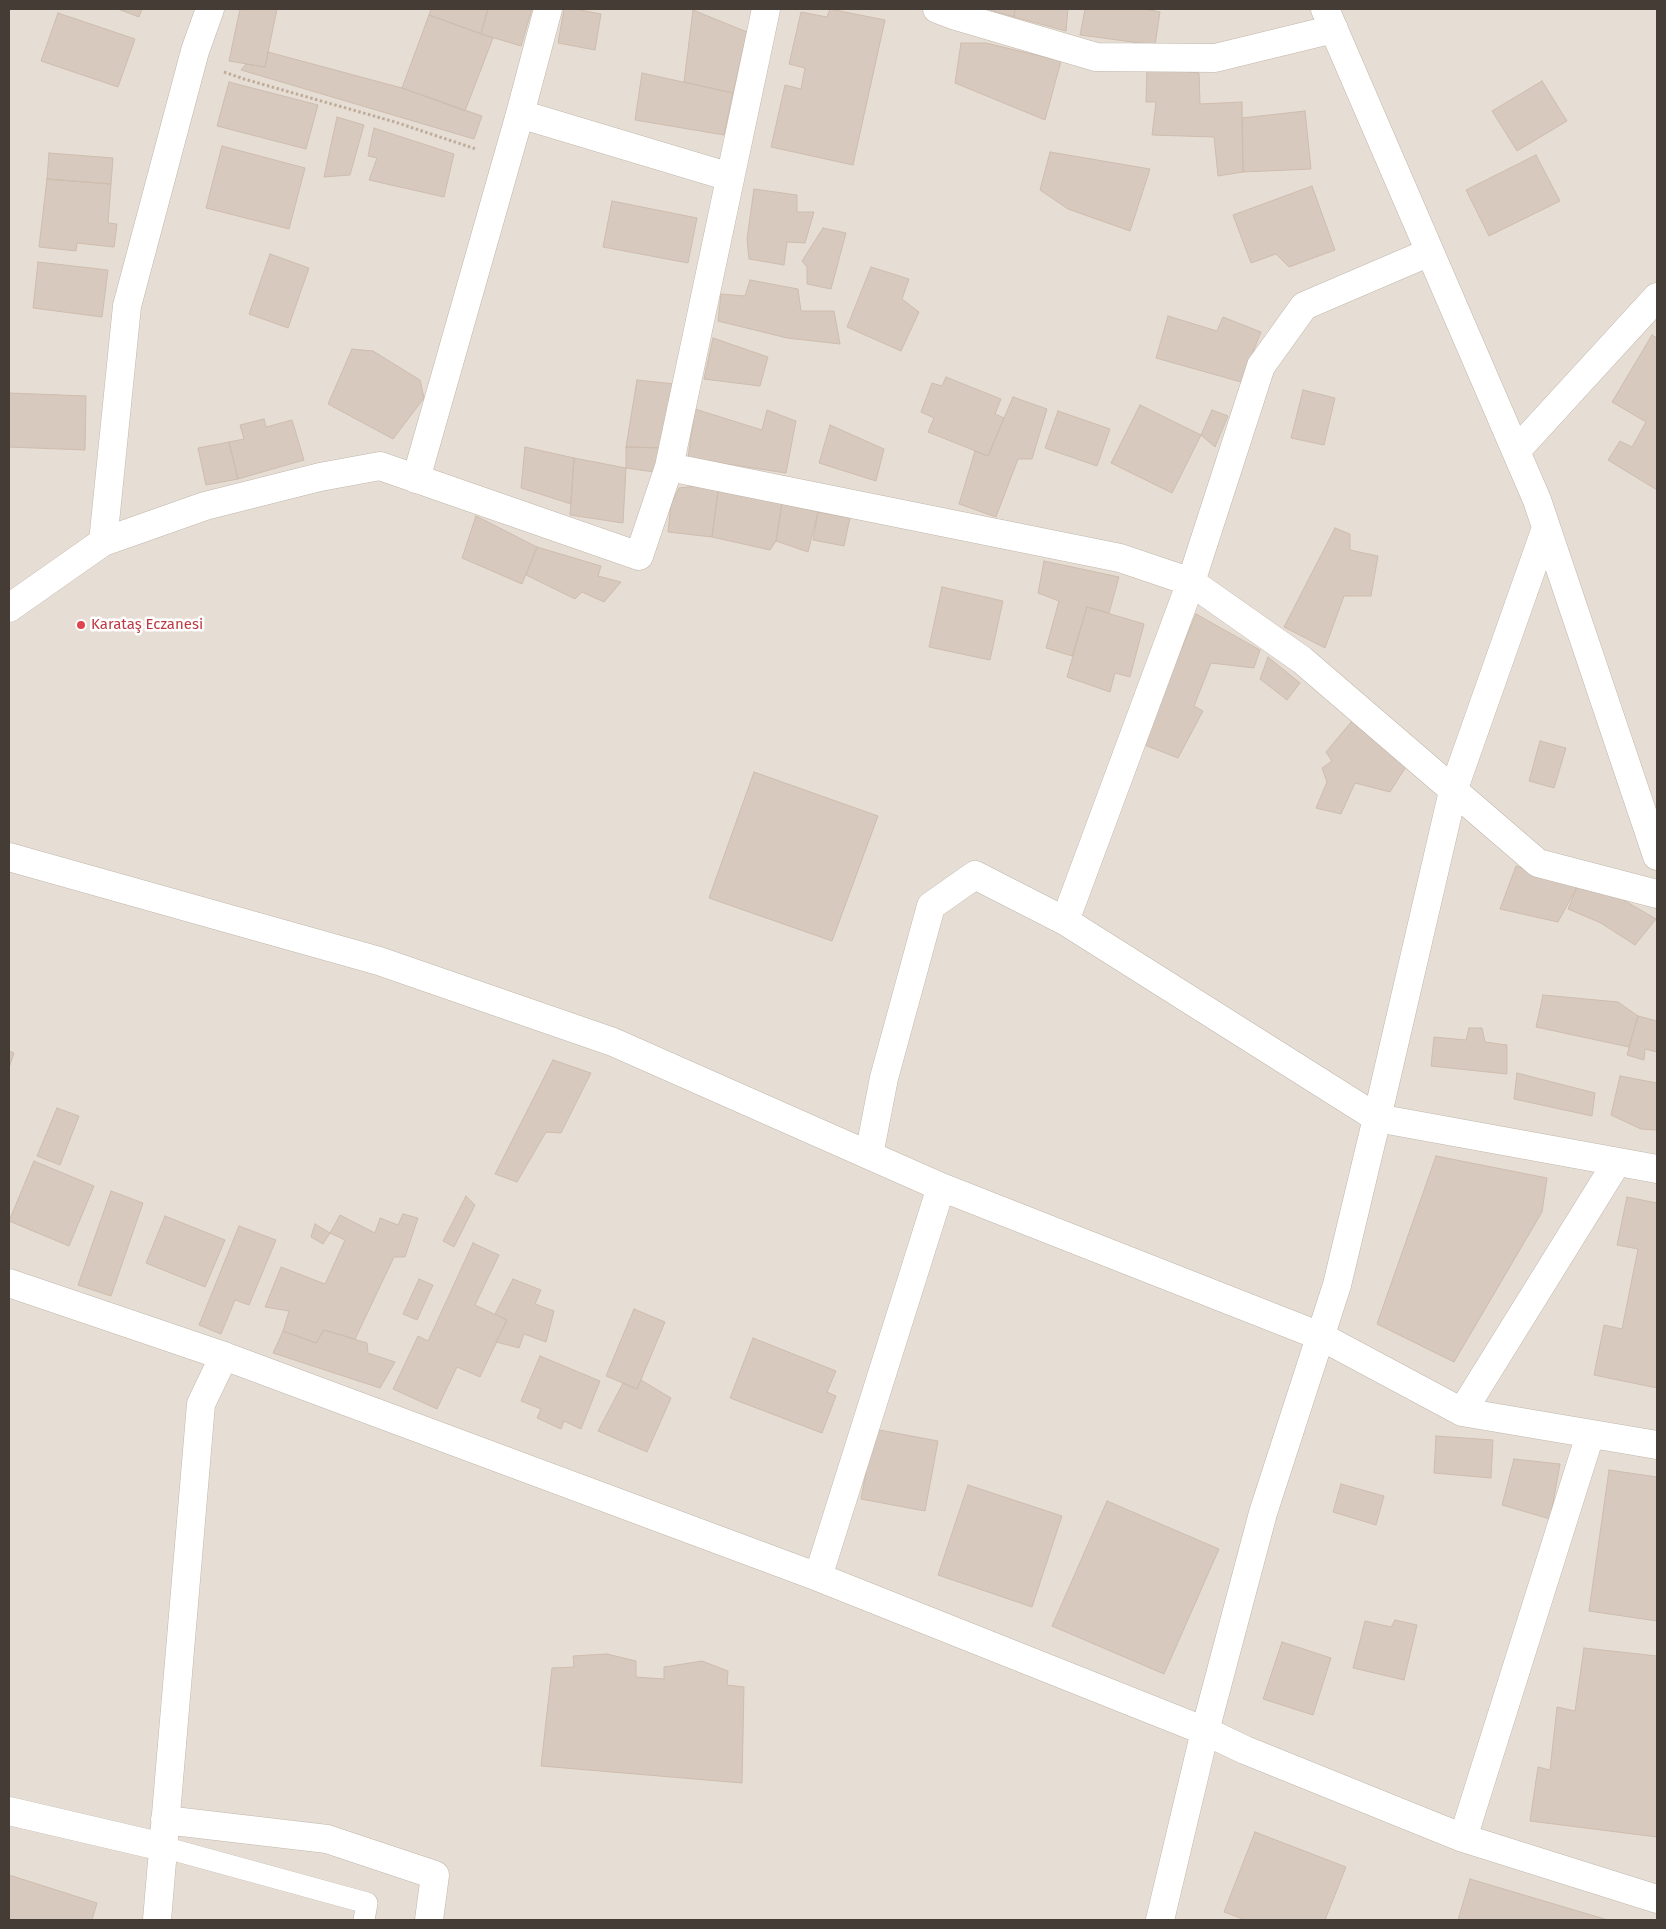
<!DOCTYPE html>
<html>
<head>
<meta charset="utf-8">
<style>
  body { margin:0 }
  #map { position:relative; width:1666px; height:1929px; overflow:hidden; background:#f3ede5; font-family:"Fira Sans",sans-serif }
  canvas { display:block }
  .frame { position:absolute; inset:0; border:10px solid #453c35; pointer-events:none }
</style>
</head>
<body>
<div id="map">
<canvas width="1666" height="1929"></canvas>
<div class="frame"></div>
</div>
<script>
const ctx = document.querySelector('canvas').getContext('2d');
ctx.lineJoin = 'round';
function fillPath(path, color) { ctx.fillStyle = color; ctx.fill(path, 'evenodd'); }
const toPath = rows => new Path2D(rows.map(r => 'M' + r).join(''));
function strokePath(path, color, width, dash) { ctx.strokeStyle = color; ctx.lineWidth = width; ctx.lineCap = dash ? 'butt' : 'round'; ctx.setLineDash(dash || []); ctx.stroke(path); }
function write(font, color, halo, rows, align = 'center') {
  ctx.font = font + ' "Fira Sans",sans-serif'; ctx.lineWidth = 5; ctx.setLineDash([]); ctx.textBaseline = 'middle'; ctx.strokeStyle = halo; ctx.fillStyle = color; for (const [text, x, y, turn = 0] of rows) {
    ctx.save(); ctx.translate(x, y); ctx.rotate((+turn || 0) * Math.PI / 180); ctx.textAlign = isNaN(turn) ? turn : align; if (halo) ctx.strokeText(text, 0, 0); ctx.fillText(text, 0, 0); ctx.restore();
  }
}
fillPath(toPath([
  [9,9,1657,9,1657,1920,9,1920]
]), '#e6ded4');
const building = toPath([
  [118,9,142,9,139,17,118,9],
  [240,9,277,9,265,67,229,61,240,9],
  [431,9,488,9,481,34,429,15,431,9],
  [488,9,532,9,521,46,481,34,488,9],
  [564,9,575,9,601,14,595,50,558,43,564,9],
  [830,9,885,20,853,165,771,147,785,85,801,89,805,68,789,64,801,12,827,17,830,9],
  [990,9,1015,9,1014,17,990,10,990,9],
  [1015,9,1068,9,1066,31,1014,17,1015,9],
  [1085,9,1144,9,1160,12,1155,45,1080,35,1085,9],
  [693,10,747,32,733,93,684,82,693,10],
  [58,13,135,39,118,87,41,61,58,13],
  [429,15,493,38,465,111,402,88,429,15],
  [961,43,986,43,1061,61,1045,120,955,83,961,43],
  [268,52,402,88,482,116,474,139,241,70,246,64,265,67,268,52],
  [1147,68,1199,73,1200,104,1242,102,1243,172,1218,176,1214,137,1152,135,1156,102,1146,102,1147,68],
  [642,73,733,93,724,135,635,120,642,73],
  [1542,81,1567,121,1517,151,1492,111,1542,81],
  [229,82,318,105,306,149,217,126,229,82],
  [1305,111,1311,169,1243,172,1242,118,1305,111],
  [337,117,364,125,350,175,324,177,337,117],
  [374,128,454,154,444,197,369,180,377,158,368,156,374,128],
  [222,146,305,168,289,229,206,208,222,146],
  [1050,152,1150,169,1130,231,1068,209,1040,190,1050,152],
  [49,153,113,158,111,184,47,179,49,153],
  [1536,155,1560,201,1489,236,1466,190,1536,155],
  [47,179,111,184,108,223,117,224,114,247,77,243,76,251,39,247,47,179],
  [1312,186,1335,250,1289,267,1276,254,1251,263,1233,215,1312,186],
  [754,189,797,195,797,212,814,212,805,243,787,242,784,265,749,259,747,239,754,189],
  [612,201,697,218,688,263,603,247,612,201],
  [823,228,846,233,831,289,807,284,807,267,802,261,823,228],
  [270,254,309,268,288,328,249,314,270,254],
  [38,262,108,270,102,317,33,308,38,262],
  [871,267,909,279,902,299,919,312,901,351,847,327,871,267],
  [750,280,798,289,801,311,834,311,840,344,787,338,718,321,721,294,745,296,750,280],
  [1168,316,1217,331,1223,317,1261,332,1241,382,1156,358,1168,316],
  [1652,335,1657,338,1657,490,1608,460,1620,441,1632,447,1646,422,1612,402,1652,335],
  [713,338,768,357,760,386,704,379,713,338],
  [352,349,373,351,420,380,424,398,393,439,328,404,352,349],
  [946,377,1001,399,995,414,1004,418,988,456,928,432,934,418,921,412,932,383,942,386,946,377],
  [637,380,675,384,664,448,626,447,637,380],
  [1303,390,1335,398,1324,445,1291,438,1303,390],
  [9,393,86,396,85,450,9,447,9,393],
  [1013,397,1047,409,1032,459,1018,459,996,517,959,504,975,451,988,456,1013,397],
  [1140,405,1201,435,1172,493,1111,463,1140,405],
  [695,409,762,430,767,410,796,421,786,473,688,458,695,409],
  [1212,410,1228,416,1215,447,1201,435,1212,410],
  [1058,411,1110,429,1097,466,1045,448,1058,411],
  [264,419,266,427,292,420,304,460,238,479,229,442,244,439,240,425,264,419],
  [830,425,884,449,876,481,819,463,830,425],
  [229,442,238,479,206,485,198,448,229,442],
  [525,447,574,458,571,504,521,488,525,447],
  [626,447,664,448,654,472,626,468,626,447],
  [574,458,626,468,623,523,570,515,574,458],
  [705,485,718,491,712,537,668,532,671,504,679,488,705,485],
  [718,491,782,503,776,541,770,550,712,537,718,491],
  [782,503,818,512,808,552,776,541,782,503],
  [818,512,850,518,844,546,813,540,818,512],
  [476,516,537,547,522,584,462,558,476,516],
  [1335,528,1350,534,1350,550,1378,556,1371,596,1344,596,1325,648,1284,627,1335,528],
  [537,547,601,566,598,576,621,582,604,602,582,592,575,599,526,575,537,547],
  [1044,561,1119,577,1109,613,1087,607,1072,656,1046,648,1059,601,1038,593,1044,561],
  [942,587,1003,601,990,660,929,647,942,587],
  [1087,607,1144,624,1130,677,1115,673,1110,692,1067,677,1087,607],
  [1196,614,1260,650,1254,668,1211,663,1194,706,1203,711,1178,758,1142,744,1196,614],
  [1268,657,1300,683,1287,700,1260,679,1268,657],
  [1352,721,1407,765,1390,792,1355,783,1341,814,1316,808,1327,782,1322,768,1332,761,1326,752,1352,721],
  [1540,741,1566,748,1554,788,1529,781,1540,741],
  [754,772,878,816,832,941,709,898,754,772],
  [1516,866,1577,887,1558,922,1500,909,1516,866],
  [1577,887,1620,898,1656,919,1635,945,1601,923,1568,909,1577,887],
  [1543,995,1618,1002,1638,1016,1629,1047,1536,1027,1543,995],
  [1638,1016,1657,1021,1657,1052,1645,1049,1644,1060,1627,1055,1638,1016],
  [1469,1028,1482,1028,1485,1042,1507,1045,1507,1074,1431,1066,1434,1037,1466,1040,1469,1028],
  [9,1051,14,1053,9,1068,9,1051],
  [553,1060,591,1073,561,1133,546,1132,517,1182,495,1174,553,1060],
  [1517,1073,1595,1093,1592,1116,1514,1099,1517,1073],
  [1620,1076,1657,1083,1657,1130,1641,1129,1611,1115,1620,1076],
  [57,1108,79,1116,60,1165,37,1156,57,1108],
  [1436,1156,1547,1178,1542,1212,1454,1362,1377,1324,1436,1156],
  [34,1161,94,1186,69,1246,9,1221,34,1161],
  [111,1191,143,1203,111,1296,78,1285,111,1191],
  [466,1196,475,1205,454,1247,443,1241,466,1196],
  [1627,1197,1657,1203,1657,1388,1594,1375,1604,1325,1622,1329,1638,1249,1617,1245,1627,1197],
  [403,1214,418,1218,405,1257,394,1257,355,1339,324,1330,316,1343,283,1331,289,1311,265,1307,281,1267,325,1284,345,1240,330,1233,340,1215,375,1233,380,1218,398,1225,403,1214],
  [165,1216,225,1240,205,1287,146,1263,165,1216],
  [315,1224,330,1233,323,1244,311,1237,315,1224],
  [239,1226,276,1240,249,1305,235,1300,221,1334,199,1325,239,1226],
  [473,1243,499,1255,475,1305,507,1320,480,1377,457,1367,437,1409,393,1389,418,1336,428,1341,473,1243],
  [419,1279,433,1285,417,1320,403,1314,419,1279],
  [513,1279,541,1290,535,1304,554,1311,546,1342,524,1334,519,1348,496,1342,507,1320,495,1314,513,1279],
  [634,1309,665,1322,637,1389,606,1376,634,1309],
  [324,1330,367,1343,368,1353,395,1362,380,1388,273,1353,283,1331,316,1343,324,1330],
  [753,1338,836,1371,827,1392,836,1396,822,1433,730,1398,753,1338],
  [540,1356,600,1381,581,1429,564,1421,561,1429,537,1418,541,1409,521,1401,540,1356],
  [641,1380,671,1398,647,1452,598,1431,623,1383,637,1389,641,1380],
  [874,1429,938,1441,925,1511,861,1499,874,1429],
  [1436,1436,1493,1440,1491,1478,1434,1473,1436,1436],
  [1514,1459,1560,1464,1550,1519,1502,1505,1514,1459],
  [1609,1470,1657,1477,1657,1621,1589,1611,1609,1470],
  [1341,1484,1384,1496,1376,1525,1333,1512,1341,1484],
  [968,1485,1062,1516,1032,1607,938,1575,968,1485],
  [1107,1501,1219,1549,1164,1674,1052,1626,1107,1501],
  [1395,1620,1417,1625,1404,1680,1353,1668,1365,1621,1391,1627,1395,1620],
  [1282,1642,1331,1658,1313,1715,1263,1699,1282,1642],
  [1584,1648,1657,1656,1657,1837,1530,1821,1538,1767,1550,1770,1557,1707,1575,1711,1584,1648],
  [607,1654,636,1661,636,1677,664,1679,664,1667,702,1661,728,1671,727,1685,744,1687,742,1783,541,1766,552,1668,574,1667,573,1656,607,1654],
  [1255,1832,1346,1867,1325,1920,1246,1920,1224,1912,1255,1832],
  [9,1875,97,1903,92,1920,9,1920,9,1875],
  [1470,1879,1608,1920,1458,1920,1470,1879]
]);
fillPath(building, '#d7c9be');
strokePath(building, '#cfbdae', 1);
const service = toPath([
  [163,1847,367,1903,364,1920]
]);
const minor = toPath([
  [937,9,953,15,1096,57,1215,58,1334,29],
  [1325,9,1537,500,1657,856],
  [520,114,730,177],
  [1516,451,1657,297],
  [669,467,766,9],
  [416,479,520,114,548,9],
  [103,542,127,306,195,51,210,9],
  [9,608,103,542,205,506,320,477,380,466,639,556,669,467,1120,558,1191,582,1302,660,1538,863,1657,894],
  [9,857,379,961,613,1042,941,1187],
  [1065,921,1191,582,1261,366,1304,306,1430,252],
  [869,1155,884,1078,931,906,975,875,1065,921,1377,1118,1657,1169],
  [9,1283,224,1356,818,1577,1205,1731,1245,1750,1463,1838,1657,1899],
  [1462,1412,1617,1162],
  [818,1577,941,1187,1320,1336,1462,1412,1657,1445],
  [9,1811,163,1847],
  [165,1820,327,1839,435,1875,429,1920],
  [1463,1838,1590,1435],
  [157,1920,201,1404,224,1356],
  [1160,1920,1205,1731,1263,1513,1337,1285,1377,1118,1453,791,1546,528]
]);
strokePath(service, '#c1b6ab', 22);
strokePath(minor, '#c1b6ab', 29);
strokePath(toPath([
  [224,72,244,79,395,122,476,149]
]), '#bfac9a', 3, [2.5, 2.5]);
strokePath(service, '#fff', 21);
strokePath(minor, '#fff', 28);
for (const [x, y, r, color] of [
  [81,625,5,"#e0444e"]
]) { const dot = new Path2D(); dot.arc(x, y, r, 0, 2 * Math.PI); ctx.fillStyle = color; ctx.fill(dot); strokePath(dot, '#fff', 2); }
write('15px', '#be3a42', '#fff', [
  ["Karataş Eczanesi",91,625]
], 'left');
</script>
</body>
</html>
